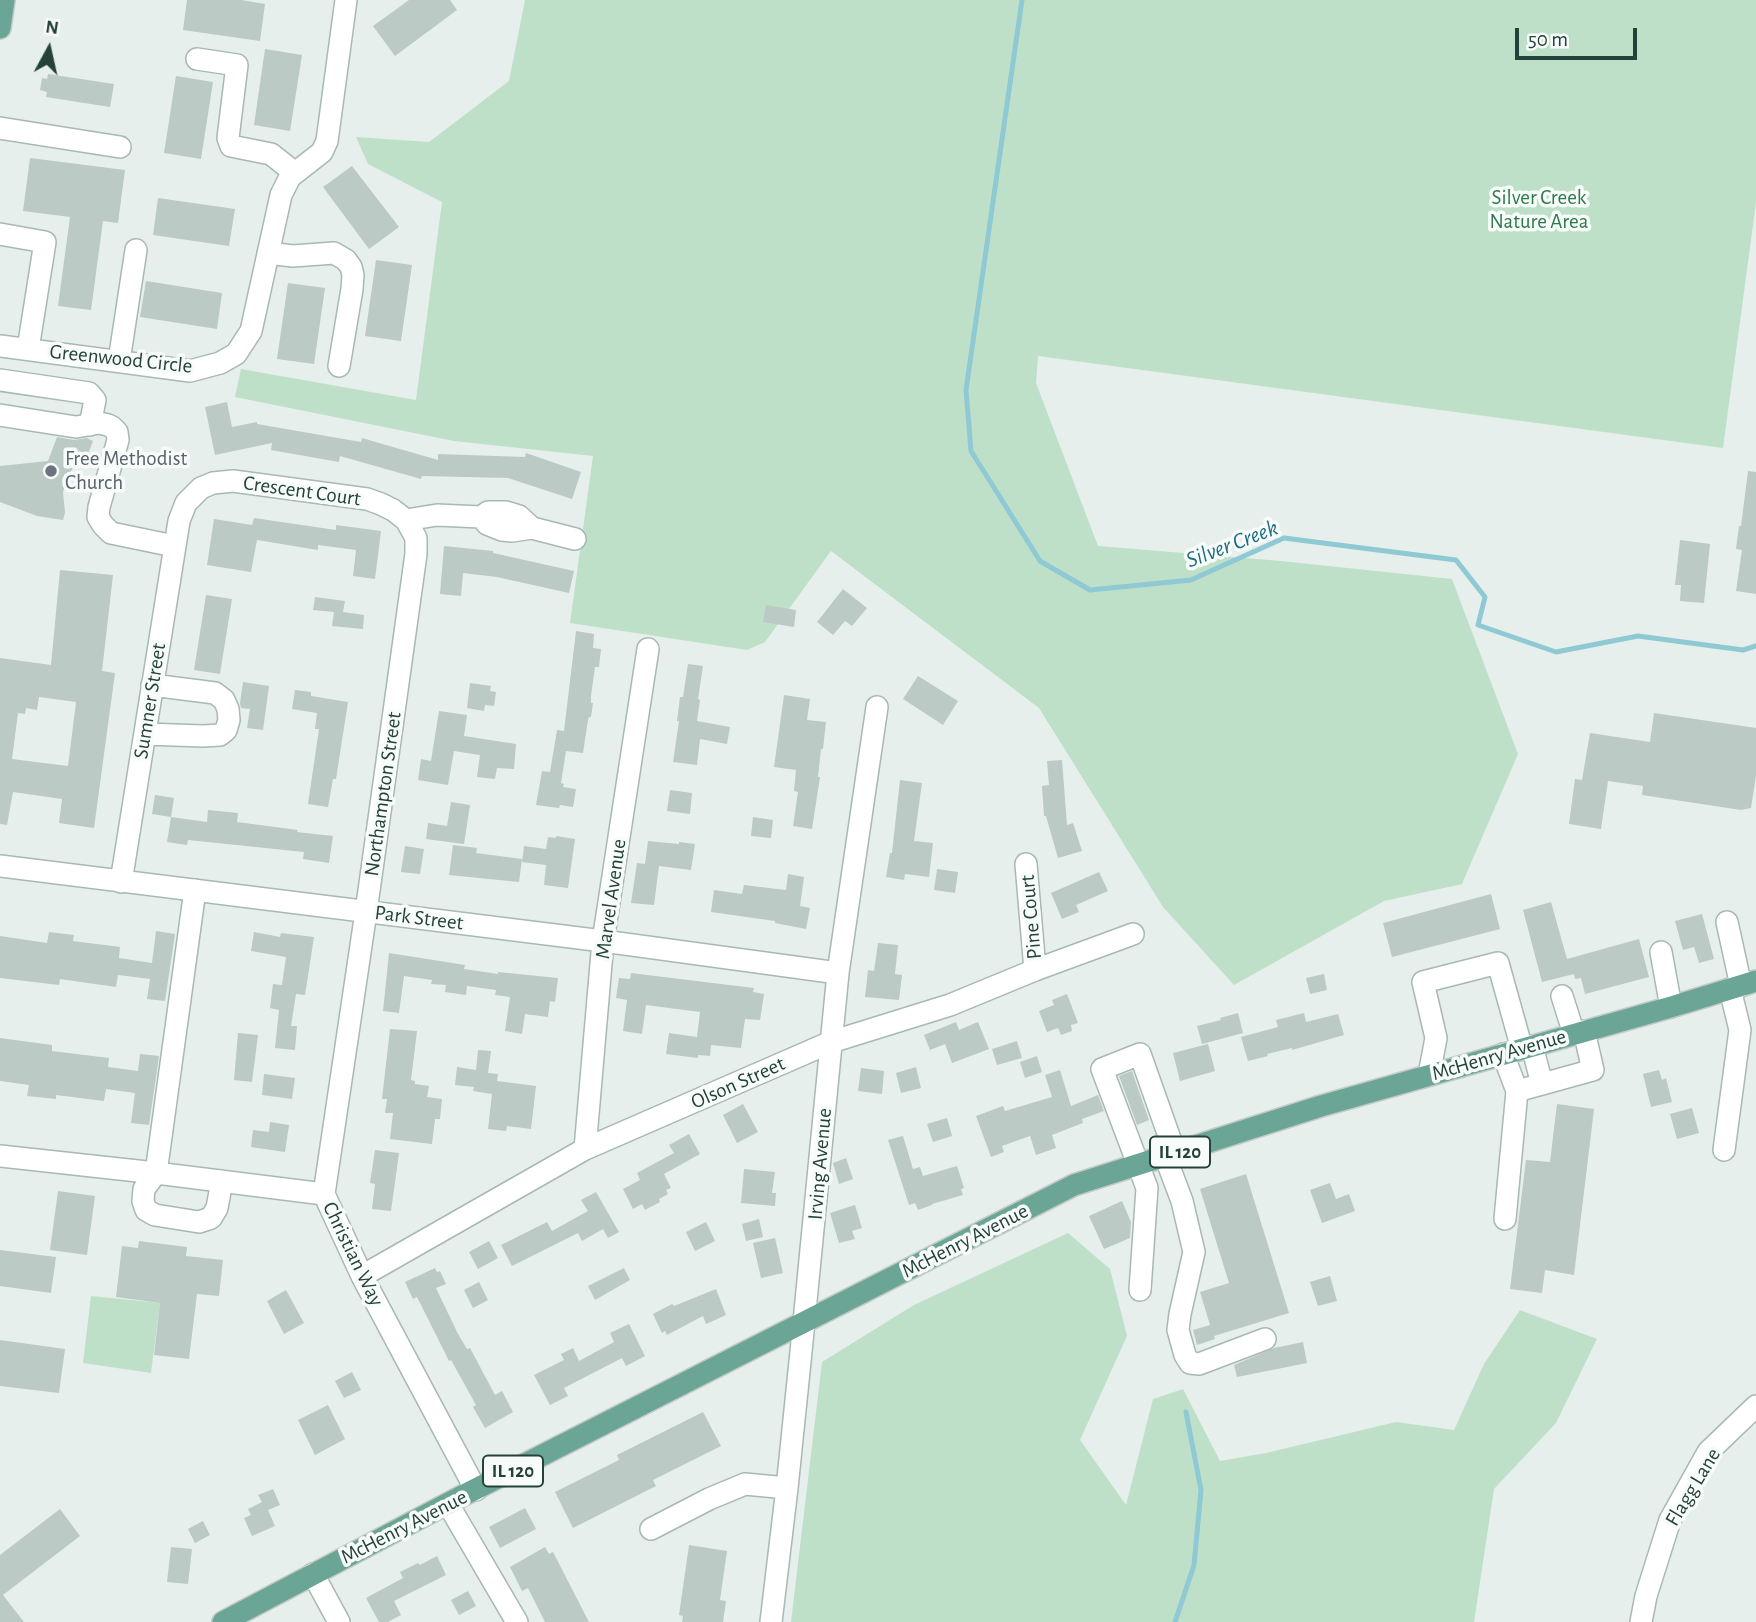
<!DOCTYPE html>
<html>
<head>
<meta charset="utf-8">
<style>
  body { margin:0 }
  #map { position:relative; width:1756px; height:1622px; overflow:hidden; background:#e6efeb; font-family:"Alegreya Sans",sans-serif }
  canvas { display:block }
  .north { position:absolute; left:14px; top:14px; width:70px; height:70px; -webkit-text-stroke:5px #f7fbf9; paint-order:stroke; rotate:8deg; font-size:19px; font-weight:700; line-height:28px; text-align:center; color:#24423a }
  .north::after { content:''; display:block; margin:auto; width:24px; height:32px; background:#24423a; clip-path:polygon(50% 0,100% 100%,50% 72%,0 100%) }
  .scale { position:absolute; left:1515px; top:28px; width:122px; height:32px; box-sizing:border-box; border:4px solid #24423a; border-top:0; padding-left:9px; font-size:21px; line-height:24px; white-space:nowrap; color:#24423a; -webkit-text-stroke:5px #f7fbf9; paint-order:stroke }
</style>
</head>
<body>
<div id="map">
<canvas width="1756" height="1622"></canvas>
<div class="north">N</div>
<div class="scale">50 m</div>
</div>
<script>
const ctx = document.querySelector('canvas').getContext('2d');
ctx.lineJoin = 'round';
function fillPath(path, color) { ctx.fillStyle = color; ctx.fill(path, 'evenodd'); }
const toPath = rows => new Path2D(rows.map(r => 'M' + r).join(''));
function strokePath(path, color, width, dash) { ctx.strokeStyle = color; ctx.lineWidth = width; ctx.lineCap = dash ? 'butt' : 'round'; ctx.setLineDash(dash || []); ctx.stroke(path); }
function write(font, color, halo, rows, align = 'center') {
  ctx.font = font + ' "Alegreya Sans",sans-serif'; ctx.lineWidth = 7; ctx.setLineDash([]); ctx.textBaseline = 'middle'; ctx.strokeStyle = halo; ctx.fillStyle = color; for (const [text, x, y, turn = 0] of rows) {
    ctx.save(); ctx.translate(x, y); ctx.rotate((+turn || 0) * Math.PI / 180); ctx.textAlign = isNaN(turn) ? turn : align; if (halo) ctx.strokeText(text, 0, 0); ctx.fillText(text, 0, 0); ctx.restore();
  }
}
fillPath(toPath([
  [525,0,1756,0,1756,203,1723,448,1038,356,1036,383,1098,546,1281,561,1452,579,1518,754,1462,884,1384,901,1234,985,1163,907,1039,708,831,551,765,642,747,650,570,623,593,456,454,441,235,397,241,369,416,400,442,202,368,164,356,137,429,142,509,81],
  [1068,1233,1110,1269,1127,1336,1080,1440,1126,1505,1153,1399,1183,1389,1220,1461,1266,1453,1396,1422,1454,1430,1484,1364,1520,1310,1597,1339,1556,1423,1494,1489,1474,1622,791,1622,822,1362,914,1305],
  [91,1296,160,1303,151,1373,83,1363]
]), '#bfe0c8');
strokePath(toPath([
  [1022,0,966,390,971,451,1040,561,1090,590,1191,580,1284,538,1456,560,1485,597,1478,625,1556,652,1638,636,1743,650,1756,646],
  [1175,1622,1194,1565,1201,1490,1186,1412]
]), '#8ec9d4', 5);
fillPath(toPath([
  [187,0,241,0,265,4,260,41,183,30],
  [409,0,450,0,457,10,395,56,373,26],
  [265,49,302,55,290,131,254,125],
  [48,74,114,84,110,107,46,97,47,92,40,90,42,78,47,79],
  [176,76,213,82,201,159,164,153],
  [30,158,125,170,118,223,103,221,91,310,58,306,70,217,23,211],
  [352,166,399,227,369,249,323,187],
  [158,198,235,209,229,246,153,235],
  [376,260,412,265,401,341,365,336],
  [146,281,222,293,217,329,140,317],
  [288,283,325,288,314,364,277,359],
  [227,402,232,427,257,422,257,424,361,442,362,438,438,460,438,454,525,457,526,453,581,472,572,499,508,478,422,476,421,479,340,456,339,462,271,450,272,443,215,455,205,407],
  [57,437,74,440,87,438,93,441,85,462,76,459,63,492,65,513,63,520,37,516,0,502,0,466,48,461],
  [1748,471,1756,472,1756,594,1736,591,1742,550,1736,549,1739,526,1741,526],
  [254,518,336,530,336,525,381,531,375,579,353,576,356,550,318,545,318,550,257,540,251,572,207,565,214,519,252,525],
  [1680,540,1710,544,1704,603,1680,601,1681,585,1675,585],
  [444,546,493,551,493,553,574,571,569,593,497,577,463,573,461,596,440,594],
  [60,570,113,575,102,671,115,673,94,828,59,823,62,799,13,792,7,825,0,824,0,658,51,665],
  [39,697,76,702,68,766,12,759,18,713,25,714,26,708,37,710],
  [843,589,867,608,852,626,845,621,833,635,817,622],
  [206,595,232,599,220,674,194,670],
  [315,597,345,601,343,612,364,615,363,629,332,626,334,612,313,610],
  [766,605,796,610,794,627,763,622],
  [576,631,594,634,593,648,601,649,599,667,595,667,591,696,591,703,593,703,591,717,589,717,588,720,583,753,566,751,561,783,564,784,563,787,576,789,573,807,560,805,559,808,536,805,542,771,550,772,557,730,564,731],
  [688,664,703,666,698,699,700,700,697,721,730,727,727,744,700,739,697,765,673,762,679,721,677,721,680,697,683,697],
  [918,676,958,701,943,725,903,699],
  [243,682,269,686,263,730,247,728,250,709,241,708,240,703],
  [470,683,491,686,490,691,496,692,494,706,485,705,484,711,467,708],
  [295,690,311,692,311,696,348,702,336,779,333,779,328,807,308,804,319,729,315,729,317,713,292,709],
  [784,695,810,699,807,720,826,722,823,749,821,749,818,777,820,777,812,829,793,826,798,792,794,791,796,770,774,767],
  [439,711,467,715,464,736,516,744,514,769,497,768,495,779,477,777,480,755,454,751,448,785,418,780,421,759,431,761],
  [1654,713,1756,728,1756,776,1751,808,1741,810,1642,795,1643,786,1608,781,1601,829,1569,824,1575,779,1582,780,1590,733,1650,742],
  [1062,760,1067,825,1073,823,1082,851,1058,858,1046,816,1044,816,1042,786,1049,785,1047,761],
  [900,780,922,783,914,841,933,843,929,877,905,874,904,880,886,877,890,853,892,853],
  [670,790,692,793,690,814,667,811],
  [155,795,174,798,171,817,152,814],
  [451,802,470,805,464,844,426,839,428,823,447,826],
  [208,810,238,813,237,822,298,830,297,832,333,836,329,863,303,859,304,852,188,840,187,845,167,842,171,817,207,822],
  [753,817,773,820,771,838,751,836],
  [556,836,575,839,568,888,544,885,546,865,522,862,524,846,546,849,548,837,556,838],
  [648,841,679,844,679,842,695,844,691,870,659,866,654,905,631,903,637,863,645,864],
  [453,845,477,848,476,853,522,859,519,882,449,875],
  [405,846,424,849,420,874,401,872],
  [937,869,958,872,955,893,934,890],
  [1099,872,1108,891,1076,905,1079,912,1062,919,1051,893],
  [788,874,804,877,800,906,810,908,806,929,775,923,775,921,711,912,714,890,742,894,744,885,786,890],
  [1491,894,1500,929,1392,957,1383,923],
  [1551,902,1567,959,1639,939,1649,977,1585,994,1581,978,1575,979,1574,974,1542,982,1523,910],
  [1702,914,1714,959,1699,963,1694,947,1683,950,1675,921],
  [156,931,175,934,165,1001,147,999,150,979,118,975,116,987,60,979,59,985,0,978,0,936,47,943,49,932,74,935,73,941,120,947,119,958,152,963],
  [254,932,280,937,281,933,314,937,305,995,296,994,291,1026,297,1026,295,1050,275,1048,279,1010,270,1008,273,984,282,985,286,957,251,951],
  [878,943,898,945,895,974,902,975,899,1000,865,997,868,970,874,971],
  [389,953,465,965,464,969,498,974,498,972,558,978,555,1002,550,1001,548,1017,525,1014,522,1034,505,1031,510,997,495,995,496,990,467,986,466,995,445,992,446,985,431,984,432,980,404,976,399,1013,383,1011],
  [631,973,754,988,753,992,764,994,760,1020,745,1019,741,1048,711,1045,710,1056,698,1055,698,1058,666,1054,669,1033,697,1037,700,1012,646,1005,642,1034,623,1031,627,1000,616,998,619,978,630,979],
  [1324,974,1327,990,1310,994,1306,978],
  [1067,994,1078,1023,1071,1025,1072,1031,1061,1035,1058,1028,1047,1032,1039,1011,1054,1005,1052,1000],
  [1238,1013,1243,1033,1202,1044,1197,1026,1221,1020,1220,1018],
  [1304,1013,1306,1022,1338,1014,1344,1035,1292,1050,1292,1048,1267,1054,1268,1056,1248,1061,1241,1037,1278,1027,1276,1020],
  [956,1022,959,1030,978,1022,989,1049,952,1063,945,1044,930,1050,924,1035],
  [390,1029,417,1031,411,1080,415,1081,415,1084,429,1086,427,1097,442,1099,440,1119,435,1119,432,1144,390,1139,393,1113,385,1113,387,1099,382,1099],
  [238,1033,258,1035,252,1082,234,1080],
  [0,1038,52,1045,52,1051,109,1058,108,1067,138,1071,140,1054,159,1056,149,1125,131,1123,135,1093,106,1089,104,1101,56,1095,56,1099,27,1096,29,1085,0,1081],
  [1017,1041,1022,1058,997,1065,992,1049],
  [1208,1044,1215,1071,1180,1081,1173,1053],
  [478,1050,491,1051,488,1073,498,1074,497,1081,536,1086,531,1129,507,1126,506,1131,488,1129,492,1094,473,1091,474,1087,455,1085,457,1067,476,1070],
  [1037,1056,1042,1072,1025,1078,1020,1062],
  [916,1067,921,1088,901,1093,896,1073],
  [861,1068,884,1071,882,1094,858,1091],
  [1060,1070,1071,1106,1098,1095,1104,1111,1082,1119,1083,1123,1052,1135,1056,1148,1036,1155,1030,1136,1002,1146,1004,1152,991,1157,976,1116,1003,1106,1005,1111,1052,1097,1045,1075],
  [1659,1070,1662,1080,1666,1078,1672,1102,1651,1107,1643,1074],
  [1132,1071,1149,1120,1137,1125,1119,1076],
  [264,1074,295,1078,292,1099,262,1095],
  [743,1104,758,1132,737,1143,723,1115],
  [1557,1104,1594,1109,1574,1275,1545,1270,1542,1293,1510,1289,1526,1160,1550,1162],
  [1692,1108,1699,1133,1677,1139,1670,1114],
  [947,1118,952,1136,933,1142,927,1124],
  [270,1122,289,1125,285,1152,251,1147,253,1130,269,1132],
  [689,1134,700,1154,664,1174,671,1188,666,1190,668,1194,659,1199,660,1202,645,1210,642,1204,633,1209,623,1189,640,1180,637,1173,674,1153,669,1145],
  [903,1136,913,1169,920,1167,923,1176,957,1166,964,1188,961,1189,963,1195,932,1204,932,1205,918,1210,915,1203,909,1205,888,1140],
  [375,1150,399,1153,391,1211,372,1209,375,1184,370,1183],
  [846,1158,853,1179,839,1184,833,1163],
  [744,1169,775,1172,772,1193,776,1193,775,1206,741,1203],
  [1246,1174,1289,1313,1214,1336,1215,1339,1197,1345,1193,1330,1210,1325,1200,1292,1229,1283,1200,1189],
  [1330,1183,1336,1199,1349,1194,1355,1211,1322,1223,1310,1190],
  [58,1191,95,1196,87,1255,50,1250],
  [596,1192,619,1232,608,1238,603,1229,582,1241,578,1233,512,1266,501,1245,547,1222,552,1231,588,1211,581,1200],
  [1122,1201,1131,1222,1130,1238,1104,1249,1089,1216],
  [855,1205,862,1228,852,1231,855,1239,839,1243,830,1213],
  [759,1219,763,1237,746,1241,742,1224],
  [706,1222,715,1241,695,1251,686,1232],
  [775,1238,783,1273,761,1278,753,1243],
  [139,1241,187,1247,186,1256,223,1260,219,1296,197,1294,189,1359,154,1355,160,1303,116,1297,122,1246,138,1248],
  [489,1241,498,1258,478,1269,469,1252],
  [0,1250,56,1257,51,1293,0,1286],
  [435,1268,437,1272,440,1271,446,1284,436,1288,458,1334,467,1349,470,1348,495,1395,502,1391,513,1412,485,1428,473,1407,476,1405,451,1360,449,1361,417,1297,413,1299,405,1282],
  [624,1268,630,1280,595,1300,588,1286],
  [1330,1276,1337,1301,1318,1306,1310,1282],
  [479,1282,488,1300,473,1308,464,1290],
  [716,1289,726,1315,706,1324,703,1316,667,1335,665,1331,662,1333,653,1314,672,1304,674,1306],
  [286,1290,304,1323,284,1334,267,1301],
  [629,1324,645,1356,626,1366,622,1358,564,1388,568,1396,550,1405,534,1375,564,1360,561,1354,573,1348,579,1361,614,1342,610,1333],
  [0,1340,65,1349,59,1393,0,1386],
  [1303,1342,1307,1363,1237,1377,1234,1365,1274,1348],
  [352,1372,361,1390,344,1398,335,1381],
  [328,1405,345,1439,315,1455,298,1420],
  [703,1412,721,1446,653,1480,656,1486,573,1528,555,1492,619,1460,617,1455],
  [273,1489,280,1505,268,1510,275,1526,252,1536,244,1518,251,1515,248,1509,262,1502,258,1495],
  [525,1508,536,1529,500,1548,489,1527],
  [60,1509,80,1536,3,1595,24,1622,0,1622,0,1555],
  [203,1521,210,1535,195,1543,188,1529],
  [689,1545,727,1551,720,1600,726,1601,723,1622,682,1622,683,1616,679,1615],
  [171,1547,192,1549,188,1584,167,1582],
  [545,1547,549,1554,553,1552,589,1622,545,1622,528,1588,522,1591,510,1567],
  [437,1556,446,1575,394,1601,401,1615,388,1622,379,1622,366,1598,403,1578,400,1572,418,1563,420,1565],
  [468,1591,476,1606,459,1615,451,1600]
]), '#bbcac4');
const minor = toPath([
  [197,59,237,65,228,138,231,146,271,154,295,173],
  [0,128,120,147],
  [0,234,45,242,28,349],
  [268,253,293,256,334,253,346,260,351,267,353,275,352,289,339,366],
  [0,346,190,371,220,363,236,354,251,331,281,195,290,177,322,152,327,141,346,0],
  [119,361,136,250],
  [0,380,89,393,95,400,90,425],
  [0,415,76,427,99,423,108,425,112,427,117,432,118,440,99,507,98,517,103,525,111,533,174,546],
  [481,517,487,524,502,530,512,531,532,528],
  [145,734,203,736,220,735,226,730,229,720,228,709,224,700,215,693,152,685],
  [1026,864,1035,970],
  [0,866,603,941,838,973],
  [121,882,179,521,186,503,201,488,213,483,233,481,367,499,381,504,393,510,406,520,437,515,481,517,488,512,506,512,519,516,532,528,575,539],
  [195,890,156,1173,144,1189,143,1201,146,1210,155,1215,199,1222,211,1218,217,1208,222,1181],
  [1727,922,1741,986],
  [1661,952,1671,1007],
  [1562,996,1574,1034],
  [1532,1046,1542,1084],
  [1503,1054,1517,1091,1505,1219],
  [1429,1075,1436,1038,1423,982,1498,963,1522,1049],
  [1517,1091,1593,1070,1584,1031],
  [585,1149,603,941,648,649],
  [1724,1150,1740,1030,1730,989],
  [0,1156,156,1173,324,1194,362,1276,476,1490],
  [1165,1156,1182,1201,1194,1252,1180,1314,1178,1330,1185,1355,1190,1363,1199,1364,1265,1339],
  [324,1194,366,912,416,554,416,538,406,520],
  [362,1276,585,1149,831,1042,950,1005,1035,970,1133,934],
  [1140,1290,1147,1188,1102,1069,1140,1054,1175,1153],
  [448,1504,517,1622],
  [651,1529,709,1499,745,1484,787,1488],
  [313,1574,339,1622],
  [771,1622,787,1488,802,1342,838,973,877,707],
  [1641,1622,1646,1596,1670,1520,1708,1452,1756,1406]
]);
const major = toPath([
  [0,28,4,0],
  [223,1622,460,1497,1074,1185,1321,1106,1671,1007,1756,981]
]);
strokePath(minor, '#a8b8b2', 24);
strokePath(major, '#c2cac8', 24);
strokePath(minor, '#fff', 21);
strokePath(major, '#6aa596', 21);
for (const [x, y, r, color] of [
  [51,471,7,"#6b7280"]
]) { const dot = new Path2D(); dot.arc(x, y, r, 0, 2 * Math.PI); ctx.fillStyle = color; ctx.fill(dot); strokePath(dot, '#f7fbf9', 2.5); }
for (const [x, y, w] of [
  [1180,1152,60],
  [513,1471,60]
]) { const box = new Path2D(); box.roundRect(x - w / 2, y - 15.5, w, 31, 5); ctx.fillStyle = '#f7fbf9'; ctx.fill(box); strokePath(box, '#24423a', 2); }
write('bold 19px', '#24423a', null, [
  ["IL 120",1180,1152],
  ["IL 120",513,1471]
]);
write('21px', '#2d7a4b', '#f7fbf9', [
  ["Silver Creek",1539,198],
  ["Nature Area",1539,222]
]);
write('21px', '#24423a', '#f7fbf9', [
  ["Greenwood Circle",121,359,6],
  ["Crescent Court",302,491,8],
  ["Sumner Street",150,701,-81],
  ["Northampton Street",383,794,-82],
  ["Marvel Avenue",611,899,-82],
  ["Pine Court",1031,917,-95],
  ["Park Street",419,918,7],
  ["McHenry Avenue",1499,1055,-16],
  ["Olson Street",738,1083,-24],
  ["Irving Avenue",820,1164,-85],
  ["McHenry Avenue",965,1241,-27],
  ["Christian Way",353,1254,64],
  ["Flagg Lane",1693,1487,-59],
  ["McHenry Avenue",404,1527,-27]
]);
write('21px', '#5b616d', '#f7fbf9', [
  ["Free Methodist",65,459],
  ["Church",65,483]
], 'left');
write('italic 23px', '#1c6f80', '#f7fbf9', [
  ["Silver Creek",1232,544,-21]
]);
</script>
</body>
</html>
